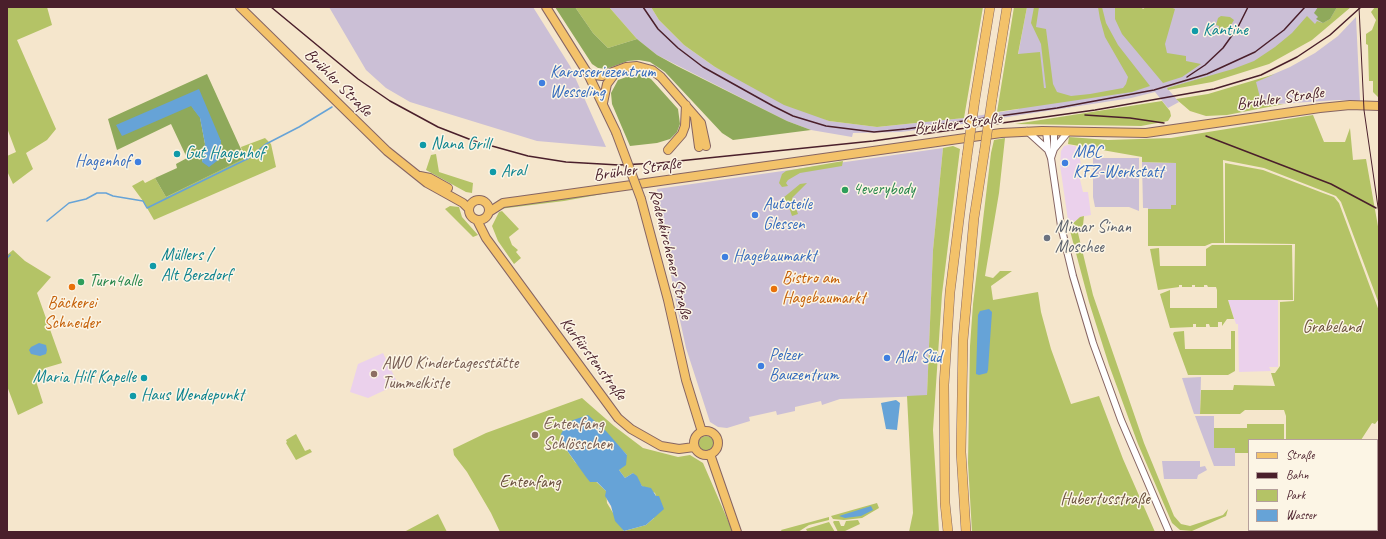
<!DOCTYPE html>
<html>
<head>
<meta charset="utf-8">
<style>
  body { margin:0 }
  #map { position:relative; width:1386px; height:539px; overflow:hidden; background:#f5e6cc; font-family:Caveat,sans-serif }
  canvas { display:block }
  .frame { position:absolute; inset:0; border:8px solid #4a1f2b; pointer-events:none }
  .legend { position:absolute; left:1248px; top:439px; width:130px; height:92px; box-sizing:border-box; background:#fcf5e5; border:1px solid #b59f9b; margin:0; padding:5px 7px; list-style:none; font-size:12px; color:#4a1f2b }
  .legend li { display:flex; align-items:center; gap:8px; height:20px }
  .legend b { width:20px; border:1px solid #b59f9b }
</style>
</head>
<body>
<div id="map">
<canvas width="1386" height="539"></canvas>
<div class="frame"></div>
<ul class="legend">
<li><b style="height:5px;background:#f3c26a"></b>Straße</li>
<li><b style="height:5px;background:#4a1f2b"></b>Bahn</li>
<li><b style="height:11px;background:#b4c366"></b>Park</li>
<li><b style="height:11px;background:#66a3d7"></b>Wasser</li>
</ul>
</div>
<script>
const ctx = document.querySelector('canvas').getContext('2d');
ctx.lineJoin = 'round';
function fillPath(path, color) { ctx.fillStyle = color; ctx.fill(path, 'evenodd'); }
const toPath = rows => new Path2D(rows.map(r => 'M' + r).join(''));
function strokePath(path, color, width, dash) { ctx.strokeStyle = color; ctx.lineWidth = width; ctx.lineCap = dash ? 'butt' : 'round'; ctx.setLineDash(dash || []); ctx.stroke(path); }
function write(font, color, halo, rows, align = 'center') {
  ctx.font = font + ' Caveat,sans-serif'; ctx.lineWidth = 3; ctx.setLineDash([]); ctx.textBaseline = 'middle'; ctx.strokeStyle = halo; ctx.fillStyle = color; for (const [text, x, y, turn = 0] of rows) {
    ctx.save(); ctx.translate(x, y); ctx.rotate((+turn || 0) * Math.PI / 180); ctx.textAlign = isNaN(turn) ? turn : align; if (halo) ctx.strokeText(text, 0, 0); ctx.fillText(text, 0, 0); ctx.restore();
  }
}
fillPath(toPath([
  [1068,145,1076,146,1077,158,1080,158,1081,166,1077,167,1083,192,1088,192,1091,215,1080,217,1069,227,1060,165,1061,151,1064,146],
  [1228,300,1278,300,1278,367,1269,367,1271,371,1239,372,1238,324,1236,324],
  [383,353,398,384,368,398,350,392,358,364]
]), '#ebd1ec');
fillPath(toPath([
  [329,7,533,7,570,66,606,147,537,141,410,102,386,88,366,70],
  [609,7,651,7,659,20,684,45,715,67,829,121,877,127,964,118,1019,109,1018,55,1027,7,1128,7,1136,20,1168,7,1343,7,1311,39,1268,62,1167,88,1179,102,1168,108,1155,92,1131,98,962,124,901,132,853,133,852,137,811,130,787,121,657,55,637,39],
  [1356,17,1360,101,1339,100,1262,105,1255,82,1290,67,1315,53,1338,36],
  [943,148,933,250,927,396,840,399,822,405,821,401,795,407,795,411,777,415,776,411,749,417,750,421,727,428,718,427,710,422,686,348,674,293,657,189],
  [1093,158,1139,158,1139,211,1129,207,1095,207,1093,197],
  [1142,162,1176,163,1176,205,1172,209,1148,209,1148,208,1143,208],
  [1201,377,1200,414,1194,414,1182,378],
  [1195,416,1214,416,1214,448,1235,448,1235,466,1214,466],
  [1162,461,1200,461,1200,467,1205,466,1207,470,1198,475,1197,479,1164,479]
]), '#cbbfd6');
fillPath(toPath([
  [7,7,47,7,52,25,17,40,56,129,47,140,26,153,33,169,13,184,7,171,7,156,16,152,7,128],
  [575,7,609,7,637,39,608,48,593,33],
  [651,7,983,7,964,118,877,127,829,121,784,105,715,67,684,45,659,20],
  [1014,7,1027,7,1018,54,1040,52,1044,88,1046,88,1041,44,1031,23,1034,7,1039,7,1036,27,1046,29,1053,84,1057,92,1071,96,1090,94,1123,88,1126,84,1128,77,1105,37,1100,19,1098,7,1102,7,1106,23,1118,45,1150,86,1132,92,997,112],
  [1115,7,1141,7,1143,9,1146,7,1170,7,1175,9,1165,44,1167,53,1186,56,1186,61,1201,64,1182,77,1163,83,1122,34,1115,19],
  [1337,7,1351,7,1312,40,1269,64,1212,82,1168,90,1167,88,1233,69,1254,61,1275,47,1292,33,1307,16,1315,24,1317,21,1323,23,1330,19],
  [1375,7,1379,7,1379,98,1373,92,1373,81,1369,81,1368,45,1366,44,1366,34,1372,30,1376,20,1371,12],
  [1221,16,1230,17,1234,20,1226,34,1218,33,1219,26,1216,25,1218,18],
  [1275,74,1256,82,1262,105,1284,104,1227,115,1206,116,1190,111,1176,99,1208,94],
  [1162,101,1170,111,1171,116,1168,121,1141,126,1015,124],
  [1313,115,1324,142,1345,142,1350,128,1353,160,1366,159,1379,232,1379,304,1341,202,1336,196,1264,168,1223,160,1224,243,1212,243,1205,246,1148,246,1148,209,1171,209,1171,205,1176,205,1176,163,1142,162,1142,157,1068,144,1069,137,1108,140,1171,138],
  [265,138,271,144,276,167,154,220,143,201,132,186,143,180,145,183,155,178,166,197,244,158,241,147],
  [1005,138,999,193,985,276,993,278,1000,271,1012,271,991,286,993,300,1038,292,1041,312,1051,349,1071,404,1099,396,1123,459,1155,532,972,532,968,463,970,346,973,304,991,153,994,140],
  [953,146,960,149,942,294,933,430,939,532,909,532,913,513,907,396,927,395,933,250,943,148],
  [436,154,439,172,473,183,472,193,466,192,426,170,431,155],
  [843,161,842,166,800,173,788,180,786,183,788,186,782,187,779,183,782,174,786,171],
  [1225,163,1263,170,1323,193,1334,197,1339,203,1379,311,1379,419,1375,424,1372,423,1361,440,1286,440,1286,416,1284,410,1245,410,1240,414,1200,414,1201,390,1233,390,1234,385,1275,386,1271,373,1275,373,1280,366,1280,302,1294,301,1295,244,1225,243],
  [807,183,792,198,798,214,792,216,787,201,783,202,783,198,800,184],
  [630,189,564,201,499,209,501,206,514,204],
  [450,206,459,207,462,217,478,235,473,237,445,209],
  [502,211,519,229,509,237,512,245,518,250,516,252,521,258,514,264,498,241,492,226,499,212],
  [1084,216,1083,225,1078,233,1093,295,1144,443,1174,516,1181,524,1190,526,1223,515,1228,509,1226,516,1192,531,1180,530,1172,523,1138,444,1109,365,1089,302,1069,227,1080,217],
  [1212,245,1292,245,1293,300,1228,300,1234,319,1227,319,1222,326,1222,322,1218,322,1218,327,1210,327,1209,324,1206,324,1206,327,1196,327,1196,324,1193,324,1193,327,1170,328,1160,294,1170,290,1170,308,1217,308,1217,290,1216,287,1208,287,1207,285,1204,285,1204,287,1195,287,1195,285,1192,285,1192,287,1182,287,1182,285,1179,285,1179,287,1158,290,1150,249,1159,248,1160,266,1206,266,1206,249],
  [13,250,25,261,51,277,37,293,62,363,45,368,47,374,35,378,43,403,18,415,7,386,7,255],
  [1184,331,1185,349,1231,349,1231,331,1235,331,1235,371,1228,375,1188,375,1173,334,1174,332],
  [582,398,614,426,643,448,678,457,690,455,703,463,733,532,500,532,491,513,467,472,454,455,453,449,486,433],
  [612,439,627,455,619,470,625,478,633,473,642,486,655,493,656,496,654,518,646,525,624,531,607,503,606,491,575,462,561,442],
  [1247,424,1284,424,1284,440,1249,440,1249,453,1235,453,1235,448,1214,448,1214,428,1247,428],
  [296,434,305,451,310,449,312,452,296,460,286,443,287,442,286,440],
  '698 444a8 8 0 1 1 16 0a8 8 0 1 1-16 0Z',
  [877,503,879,508,862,518,844,520,833,519,831,516],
  [438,514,447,532,404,532],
  [829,517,829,520,809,525,798,532,782,532,781,530],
  [858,520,860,524,843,532,838,532,833,522,834,521,839,521,841,526,844,526,846,521],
  [829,522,835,532,805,532,807,531,806,529]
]), '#b4c366');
fillPath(toPath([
  [555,7,575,7,593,33,608,48,637,39,657,55,677,66,787,121,811,130,733,140,722,133,665,72,650,62,639,60,628,61,606,69,598,68,592,64],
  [1318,7,1337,7,1330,19,1323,23,1316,19,1318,17,1314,13],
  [207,74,245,158,166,197,155,178,177,168,176,164,187,158,171,124,117,150,108,119],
  [191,106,221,141,202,162,205,144,200,117],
  [635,74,641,74,651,79,678,109,680,124,677,132,670,139,657,143,630,146,612,104,611,93,618,80]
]), '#8fa95b');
fillPath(toPath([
  [199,89,221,141,221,158,209,167,202,162,205,144,200,118,191,106,122,136,116,125],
  [989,309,992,312,988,370,987,373,979,375,976,374,978,315,980,311],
  [39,343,46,345,47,350,46,354,40,356,31,354,29,350,31,347],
  [896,400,900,403,897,430,886,429,881,403],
  [588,415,606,431,627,455,626,465,619,470,625,478,633,473,637,476,642,486,651,488,656,496,659,496,664,509,646,525,624,531,615,521,611,506,605,496,606,491,597,482,590,482,586,477,561,442,561,434,565,427,573,420],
  [871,506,873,510,861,516,845,518,839,516]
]), '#66a3d7');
strokePath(toPath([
  [47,221,69,203,86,199,97,193,106,193,113,196,143,201,147,208,249,158,266,144,299,127,332,107],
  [7,258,10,255]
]), '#66a3d7', 1.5);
const minor = toPath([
  [1027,131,1048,150],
  [1046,131,1048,150,1051,158,1061,226,1073,276,1093,343,1121,420,1169,532],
  [1054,149,1068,132],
  [1051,158,1054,149,1054,131]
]);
const major = toPath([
  [240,7,387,151,427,183,463,203,469,209],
  [546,7,588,74,616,132],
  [588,74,602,76,626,67,637,66,652,70,661,77,701,123,706,146],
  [603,103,607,84,616,72],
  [695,117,699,147],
  [668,150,682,134,685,126,686,105],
  [420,176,430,178,448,188],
  [641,199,668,300,686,380,702,432],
  '469 210a10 10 0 1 1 20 0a10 10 0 1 1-20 0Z',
  [489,212,503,203,518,201,1001,133,1042,131,1146,133,1320,108,1350,105,1379,106],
  [477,220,486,238,618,418,631,429,661,446,679,449,694,447],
  '694 443a12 12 0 1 1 24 0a12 12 0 1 1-24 0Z',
  [710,454,737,532]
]);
const highway = toPath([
  [975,99,990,7],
  [992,99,1007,7],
  [948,532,945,503,944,385,950,292,967,156],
  [966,532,961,452,963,340,974,218,984,154]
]);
strokePath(minor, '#866563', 8);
strokePath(major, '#866563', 10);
strokePath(highway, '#866563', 10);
strokePath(minor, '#fff', 6);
strokePath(major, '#f3c26a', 8);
strokePath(highway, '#f3c26a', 9);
strokePath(toPath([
  [1359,7,1364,110,1379,214]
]), '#4a1f2b', 1);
strokePath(toPath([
  [271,7,358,79,390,101,438,127,474,141,528,156,566,162,619,165,659,163,873,141,1095,110,1214,89,1261,75,1297,57,1330,35,1361,7],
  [643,7,658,29,678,48,703,67,773,106,793,116,826,126,874,132,906,129,1057,108,1154,90,1207,74,1255,52,1284,30,1305,7],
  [1187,77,1205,65,1223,48,1238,27,1248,7],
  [1085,115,1130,118,1164,123],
  [1379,124,1379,151],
  [1206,136,1331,184,1376,208]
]), '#4a1f2b', 1.5);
const majorBridge = toPath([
  [616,132,641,199]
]);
const highwayBridge = toPath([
  [984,154,992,99],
  [967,156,975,99]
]);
strokePath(majorBridge, '#866563', 10, []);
strokePath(highwayBridge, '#866563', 10, []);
strokePath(majorBridge, '#f3c26a', 8);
strokePath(highwayBridge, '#f3c26a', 9);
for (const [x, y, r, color] of [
  [1195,31,4,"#0f9aa8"],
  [542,83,4,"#3f7fe0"],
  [423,145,4,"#0f9aa8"],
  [177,154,4,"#0f9aa8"],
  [138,162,4,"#3f7fe0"],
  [1065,163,4,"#3f7fe0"],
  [493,172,4,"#0f9aa8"],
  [845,190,4,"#2e9e5b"],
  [755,215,4,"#3f7fe0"],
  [1047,238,4,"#6b7280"],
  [725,257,4,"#3f7fe0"],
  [153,266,4,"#0f9aa8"],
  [81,282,4,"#2e9e5b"],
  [72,287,4,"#e8710a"],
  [774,289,4,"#e8710a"],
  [887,358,4,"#3f7fe0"],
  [761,366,4,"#3f7fe0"],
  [374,374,4,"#8d6e63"],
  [144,378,4,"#0f9aa8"],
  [133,396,4,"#0f9aa8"],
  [535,435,4,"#8d6e63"]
]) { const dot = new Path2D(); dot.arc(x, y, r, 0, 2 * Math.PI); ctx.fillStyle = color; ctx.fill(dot); strokePath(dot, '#fcf5e5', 1.5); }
write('17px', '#0d838f', '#fcf5e5', [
  ["Kantine",1203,31],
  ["Nana Grill",431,145],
  ["Gut Hagenhof",185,154],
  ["Aral",501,172],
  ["Müllers /",161,256],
  ["Alt Berzdorf",161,276],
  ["Maria Hilf Kapelle",136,378,"right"],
  ["Haus Wendepunkt",141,396]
], 'left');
write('17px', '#366cbe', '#fcf5e5', [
  ["Karosseriezentrum",550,73],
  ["Wesseling",550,93],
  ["MBC",1073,153],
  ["KFZ-Werkstatt",1073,173],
  ["Hagenhof",130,162,"right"],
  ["Autoteile",763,205],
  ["Glessen",763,225],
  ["Hagebaumarkt",733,257],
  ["Pelzer",769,356],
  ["Bauzentrum",769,376],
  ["Aldi Süd",895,358]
], 'left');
write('17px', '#4a1f2b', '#fcf5e5', [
  ["Brühler Straße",338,83,45],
  ["Brühler Straße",1280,99,-8],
  ["Brühler Straße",958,124,-7],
  ["Brühler Straße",637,170,-8],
  ["Rodenkirchener Straße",670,254,76],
  ["Kurfürstenstraße",593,359,53]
]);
write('17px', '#27864d', '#fcf5e5', [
  ["4everybody",853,190],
  ["Turn4alle",89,282]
], 'left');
write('17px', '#5b616d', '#fcf5e5', [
  ["Mimar Sinan",1055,228],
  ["Moschee",1055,248]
], 'left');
write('17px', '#c56008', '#fcf5e5', [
  ["Bistro am",782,279],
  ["Hagebaumarkt",782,299],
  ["Bäckerei",72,304,"center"],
  ["Schneider",72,324,"center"]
], 'left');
write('17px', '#6a503d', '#fcf5e5', [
  ["Grabeland",1332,328],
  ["Entenfang",530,483],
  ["Hubertusstraße",1105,500]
]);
write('17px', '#785e54', '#fcf5e5', [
  ["AWO Kindertagesstätte",382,364],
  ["Tummelkiste",382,384],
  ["Entenfang",543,425],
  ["Schlösschen",543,445]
], 'left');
</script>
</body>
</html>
